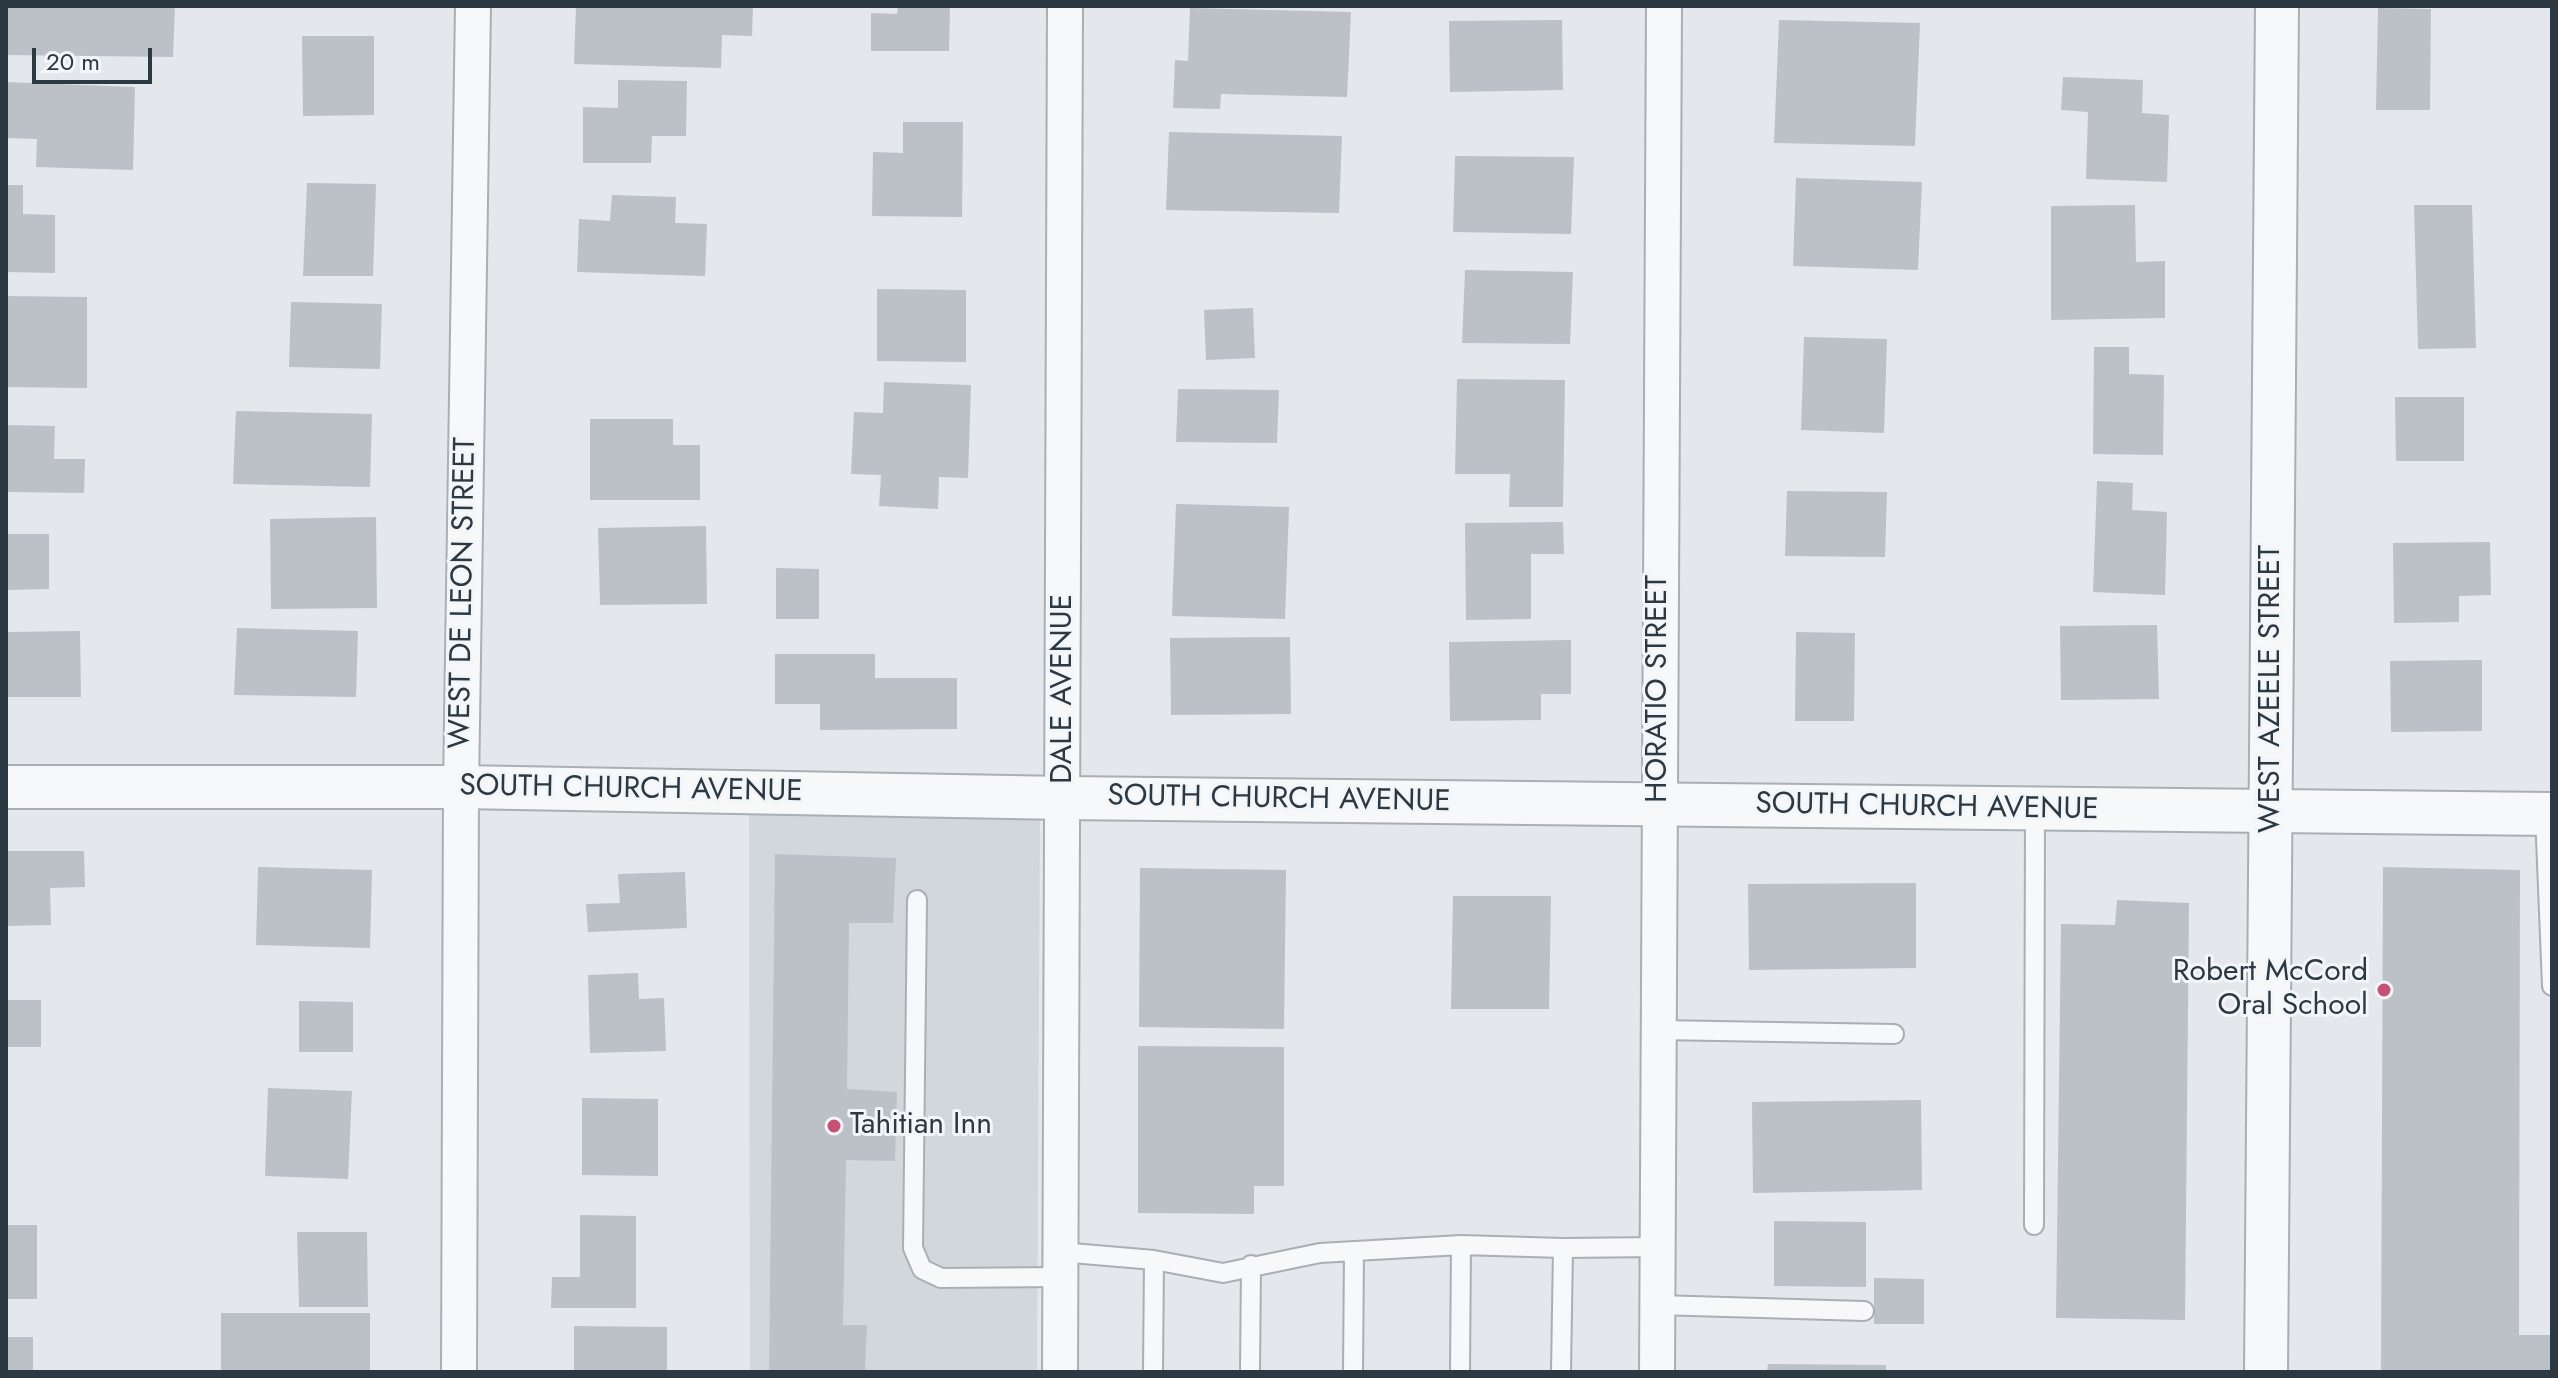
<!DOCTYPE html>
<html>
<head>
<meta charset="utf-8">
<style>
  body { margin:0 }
  #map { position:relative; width:2558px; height:1378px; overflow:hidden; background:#e4e7eb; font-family:Jost,sans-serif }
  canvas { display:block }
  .frame { position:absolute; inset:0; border:8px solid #2c3842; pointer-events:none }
  .scale { position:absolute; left:32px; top:48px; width:120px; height:36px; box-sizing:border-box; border:4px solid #2c3842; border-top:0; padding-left:10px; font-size:24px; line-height:28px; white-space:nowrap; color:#2c3842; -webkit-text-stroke:6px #f3f6f8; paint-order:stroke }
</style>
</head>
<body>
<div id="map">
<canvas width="2558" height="1378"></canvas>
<div class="frame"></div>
<div class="scale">20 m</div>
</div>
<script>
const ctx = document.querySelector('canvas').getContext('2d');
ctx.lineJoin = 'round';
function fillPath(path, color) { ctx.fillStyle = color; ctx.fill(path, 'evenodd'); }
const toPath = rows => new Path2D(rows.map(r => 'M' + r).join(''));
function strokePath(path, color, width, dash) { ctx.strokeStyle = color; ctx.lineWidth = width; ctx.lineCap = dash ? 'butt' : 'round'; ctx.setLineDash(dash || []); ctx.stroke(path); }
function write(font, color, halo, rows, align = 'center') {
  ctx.font = font + ' Jost,sans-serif'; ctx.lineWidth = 6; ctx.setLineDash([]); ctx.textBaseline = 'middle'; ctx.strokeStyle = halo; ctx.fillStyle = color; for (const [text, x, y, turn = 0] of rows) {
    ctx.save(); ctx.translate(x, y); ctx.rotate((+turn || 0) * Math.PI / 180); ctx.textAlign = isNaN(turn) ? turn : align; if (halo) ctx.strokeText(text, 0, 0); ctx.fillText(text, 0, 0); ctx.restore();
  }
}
fillPath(toPath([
  [749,813,1040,818,1037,1372,750,1372]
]), '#d2d7dc');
fillPath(toPath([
  [6,6,175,6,173,57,6,55],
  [576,6,753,6,752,36,722,35,721,68,574,64],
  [898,6,950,6,949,51,871,51,871,13,897,14],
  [1190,8,1351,12,1347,97,1221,94,1220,109,1173,108,1175,60,1188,61],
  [2378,8,2431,9,2430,110,2376,110],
  [1562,20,1563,90,1450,92,1449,21],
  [1779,20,1920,23,1915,146,1774,143],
  [302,36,374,36,374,115,303,116],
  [2063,77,2143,80,2142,113,2169,115,2167,182,2086,179,2088,112,2061,110],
  [618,80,687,81,686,136,652,136,651,163,583,163,583,107,618,108],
  [6,82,135,87,133,170,36,167,37,139,6,138],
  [903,122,963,122,962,217,872,216,873,152,903,153],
  [1169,132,1342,136,1339,213,1166,210],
  [1455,156,1574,157,1571,234,1453,232],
  [1796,178,1922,182,1918,270,1793,266],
  [307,183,376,184,373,276,303,276],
  [6,185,23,185,23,214,55,215,55,273,6,272],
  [612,195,676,197,675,223,707,224,705,276,577,272,579,219,610,221],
  [2135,205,2136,262,2165,261,2165,318,2051,320,2051,206],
  [2414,205,2472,205,2476,348,2418,349],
  [1465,270,1573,272,1570,344,1462,343],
  [877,289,966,290,966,362,877,361],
  [6,296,87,297,87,388,6,387],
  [291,302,382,304,380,369,289,367],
  [1253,308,1255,358,1206,360,1204,310],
  [1804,337,1887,339,1884,433,1801,430],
  [2094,347,2129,347,2129,374,2164,375,2163,455,2093,454],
  [1457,379,1565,380,1563,507,1509,507,1510,474,1455,474],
  [884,382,971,385,968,478,939,477,938,509,879,506,881,475,851,474,854,412,883,413],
  [1178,389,1279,390,1277,443,1176,442],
  [2395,397,2464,397,2464,461,2396,461],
  [236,411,372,414,370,487,233,484],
  [590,419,673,419,673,445,700,445,700,500,590,500],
  [6,425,55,426,54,459,85,459,84,493,6,492],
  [2097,481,2133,483,2132,510,2167,512,2165,595,2093,592],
  [1787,491,1887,492,1885,557,1785,556],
  [1176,504,1289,507,1285,619,1172,616],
  [376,517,377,608,271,609,270,519],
  [1563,522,1564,554,1531,554,1531,619,1466,620,1465,523],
  [706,526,707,604,600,605,598,528],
  [6,534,49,534,49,589,6,590],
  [2490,542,2491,595,2459,596,2459,622,2394,623,2393,543],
  [776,568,819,569,819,619,776,619],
  [2157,625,2159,699,2061,700,2060,626],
  [237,628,358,631,356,697,234,695],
  [80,631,81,697,6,697,6,632],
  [1796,632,1855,633,1854,721,1795,721],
  [1290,637,1291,714,1171,715,1170,638],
  [1571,640,1571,694,1541,694,1541,720,1450,721,1449,642],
  [775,654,875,654,875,678,957,678,957,729,820,730,820,704,775,704],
  [2482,660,2482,731,2391,732,2390,661],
  [6,851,84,851,85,887,50,888,51,925,6,926],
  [775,854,896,858,893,923,849,923,847,1089,897,1092,895,1161,846,1160,843,1325,867,1325,865,1372,769,1372],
  [258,867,372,870,370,948,256,945],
  [2383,867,2520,870,2519,1335,2552,1335,2552,1372,2381,1372],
  [1140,868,1286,870,1284,1029,1139,1027],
  [685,872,687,928,588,932,586,904,620,903,618,874],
  [1916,883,1916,968,1749,970,1748,884],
  [1453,896,1551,896,1549,1009,1451,1009],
  [2117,900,2189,903,2185,1320,2056,1318,2061,924,2115,925],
  [638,973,639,999,664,998,666,1051,590,1053,588,975],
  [6,1000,41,1000,41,1047,6,1047],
  [299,1001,353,1002,353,1052,299,1052],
  [1138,1046,1284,1047,1284,1186,1254,1186,1254,1214,1138,1213],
  [268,1088,352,1091,348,1179,265,1176],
  [582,1098,658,1099,658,1176,582,1175],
  [1921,1100,1922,1190,1753,1193,1752,1102],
  [580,1215,636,1216,636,1308,551,1308,552,1277,580,1277],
  [1774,1221,1866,1222,1866,1287,1774,1286],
  [6,1225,37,1225,37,1299,6,1299],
  [297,1232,367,1232,368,1307,299,1307],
  [1874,1278,1924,1279,1924,1324,1874,1324],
  [221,1313,370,1313,370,1372,221,1372],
  [574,1326,667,1327,667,1372,574,1372],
  [6,1337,33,1337,33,1372,6,1372],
  [1768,1364,1886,1365,1886,1372,1767,1372]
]), '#bbc1c7');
const service = toPath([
  [2545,814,2552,986],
  [917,900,913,1248,922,1269,941,1278,1060,1277],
  [1658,1030,1894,1034],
  [2034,1225,2035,809],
  [1060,1252,1154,1260,1223,1273,1320,1253,1461,1245,1563,1248,1657,1247],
  [1657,1305,1864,1311],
  [1153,1372,1154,1260],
  [1250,1372,1251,1265],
  [1353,1372,1354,1251],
  [1460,1372,1461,1245],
  [1561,1372,1563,1248]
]);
const minor = toPath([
  [459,1372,461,787,473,6],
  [1060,1372,1065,6],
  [1657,1372,1664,6]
]);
const tertiary = toPath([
  [6,787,461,787,1064,798,2552,814],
  [2266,1372,2277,6]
]);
strokePath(service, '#a9afb5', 22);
strokePath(minor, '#a9afb5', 38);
strokePath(tertiary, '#a9afb5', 46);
strokePath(service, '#f6f8f9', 18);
strokePath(minor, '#f6f8f9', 34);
strokePath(tertiary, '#f6f8f9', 42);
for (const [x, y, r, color] of [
  [2384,990,8,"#c75175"],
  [834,1126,8,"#c75175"]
]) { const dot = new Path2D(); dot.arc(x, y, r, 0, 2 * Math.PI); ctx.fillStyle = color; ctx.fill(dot); strokePath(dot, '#f3f6f8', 3); }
write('30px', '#2c3842', '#f3f6f8', [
  ["WEST DE LEON STREET",464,593,-89],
  ["DALE AVENUE",1064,689,-90],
  ["HORATIO STREET",1659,689,-90],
  ["WEST AZEELE STREET",2272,689,-90],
  ["SOUTH CHURCH AVENUE",631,790,1],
  ["SOUTH CHURCH AVENUE",1279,800,1],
  ["SOUTH CHURCH AVENUE",1927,808,1]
]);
write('30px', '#2c3842', '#f3f6f8', [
  ["Robert McCord",2368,973],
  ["Oral School",2368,1007],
  ["Tahitian Inn",850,1126,"left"]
], 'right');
</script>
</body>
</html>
